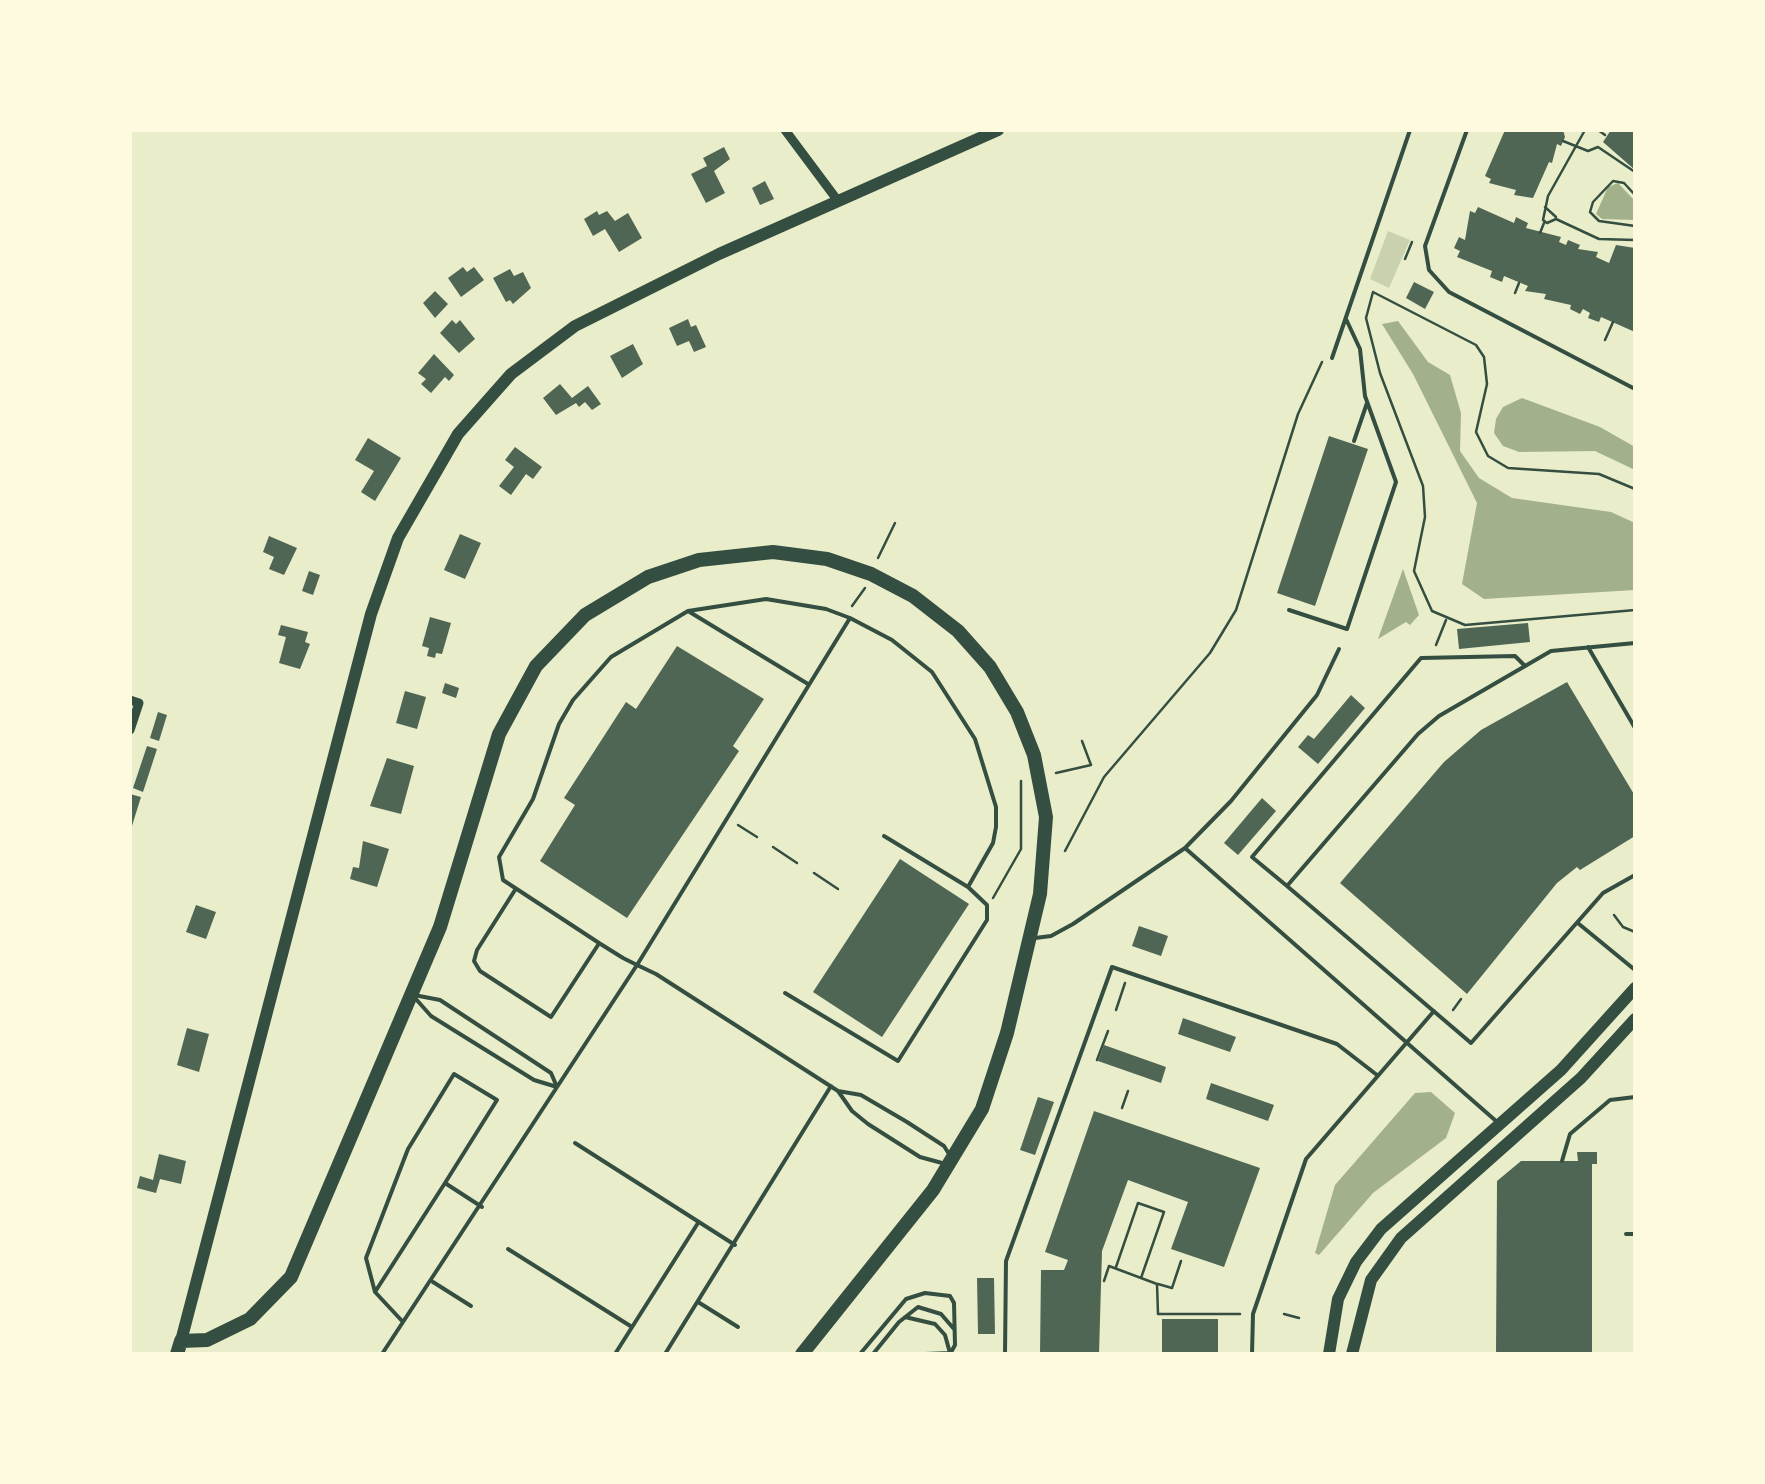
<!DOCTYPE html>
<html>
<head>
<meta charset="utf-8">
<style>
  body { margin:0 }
  #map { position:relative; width:1765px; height:1484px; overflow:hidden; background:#e9edc9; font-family:"Golos Text",sans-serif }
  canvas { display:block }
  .frame { position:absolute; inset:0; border:132px solid #fefae0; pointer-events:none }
</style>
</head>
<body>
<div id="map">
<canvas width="1765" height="1484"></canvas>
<div class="frame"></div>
</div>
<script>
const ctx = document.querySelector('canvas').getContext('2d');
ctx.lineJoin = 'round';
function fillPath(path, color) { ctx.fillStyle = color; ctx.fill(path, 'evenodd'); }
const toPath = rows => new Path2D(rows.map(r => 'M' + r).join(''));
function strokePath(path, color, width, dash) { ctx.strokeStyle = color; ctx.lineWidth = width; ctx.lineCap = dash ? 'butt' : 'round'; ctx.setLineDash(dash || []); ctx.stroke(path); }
fillPath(toPath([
  [1388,231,1410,240,1389,288,1370,279]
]), '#cad2ad');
fillPath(toPath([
  [1618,183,1635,201,1635,220,1602,219,1596,214,1608,187],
  [1398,321,1428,362,1450,375,1461,413,1460,451,1479,478,1512,498,1611,512,1635,523,1635,590,1484,599,1462,584,1477,503,1413,374,1382,324],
  [1522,398,1600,427,1635,447,1635,470,1595,451,1519,452,1503,446,1494,433,1496,419,1503,407],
  [1403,569,1419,615,1410,625,1406,622,1378,639],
  [1431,1092,1455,1113,1446,1138,1373,1193,1319,1255,1315,1253,1335,1185,1415,1093]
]), '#a3b18a');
fillPath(toPath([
  [1505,130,1563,130,1565,137,1561,146,1557,144,1552,163,1549,162,1533,198,1514,195,1516,190,1489,183,1491,179,1485,176],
  [1611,130,1635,130,1635,170,1603,142],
  [724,147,730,159,714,171,725,193,706,203,691,174,707,166,703,158],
  [765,181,774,199,760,205,752,188],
  [1478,207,1514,223,1516,217,1528,223,1526,228,1561,237,1559,242,1566,245,1568,240,1580,245,1578,249,1598,252,1596,257,1609,263,1616,245,1635,248,1635,332,1601,317,1599,322,1588,318,1590,313,1583,309,1580,314,1570,309,1571,305,1544,299,1546,294,1525,291,1528,286,1504,276,1502,282,1490,277,1492,271,1457,257,1460,251,1454,248,1459,237,1465,240,1470,211,1475,213],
  [597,211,599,215,607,211,615,221,628,213,642,238,619,252,605,229,593,236,584,219],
  [463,267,467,272,474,267,484,280,461,297,448,278],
  [510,269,514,276,523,272,531,288,513,304,510,300,506,302,493,278],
  [1414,282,1434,292,1425,309,1406,298],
  [435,291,448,304,435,318,423,303],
  [688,319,691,327,696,325,706,347,694,352,689,341,677,346,669,328],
  [452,320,456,324,460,320,475,339,459,353,440,333],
  [633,344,643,364,622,378,610,356],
  [434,354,454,375,449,381,445,377,431,393,421,384,426,379,418,373],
  [560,384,572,398,588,386,601,404,592,410,585,402,579,407,576,403,556,415,543,398],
  [1329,436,1368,449,1315,606,1277,593],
  [368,438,401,458,375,501,361,492,374,471,355,460],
  [515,447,542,467,533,479,526,474,511,495,499,486,514,467,505,460],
  [460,534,481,543,465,579,444,570],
  [269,536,297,548,284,575,269,569,274,557,263,552],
  [309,571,320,575,313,595,302,591],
  [430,617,451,623,442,654,436,653,435,658,427,656,429,648,422,646],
  [1528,623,1530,642,1459,649,1457,629],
  [281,625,308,632,305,642,310,644,300,669,279,663,286,637,278,635],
  [677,646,764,699,733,746,739,751,627,918,540,861,575,805,564,798,626,702,636,709],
  [1567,682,1635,796,1635,836,1580,870,1577,867,1557,883,1467,994,1340,883,1444,762,1481,730],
  [445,683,459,688,456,698,442,693],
  [405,691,426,697,417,729,396,723],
  [1351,695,1365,708,1318,764,1298,747,1308,735,1314,739],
  [158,712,167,715,159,741,150,738],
  [147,746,157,749,143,792,133,788],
  [387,758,414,766,401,814,370,806],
  [130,794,141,797,131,829,130,829],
  [1262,798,1276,811,1238,855,1224,843],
  [363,841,389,849,377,887,350,879,353,867,359,868],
  [900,859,969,904,882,1037,813,992],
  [196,905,216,912,206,939,186,932],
  [1139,926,1168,936,1161,956,1132,946],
  [1183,1018,1236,1037,1230,1052,1178,1034],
  [187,1028,209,1034,199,1072,177,1065],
  [1104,1045,1166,1067,1161,1083,1098,1061],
  [1211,1083,1274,1105,1268,1121,1206,1099],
  [1038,1097,1054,1102,1035,1155,1020,1150],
  [1094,1111,1260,1168,1224,1267,1171,1249,1188,1202,1128,1180,1102,1251,1099,1354,1040,1354,1041,1270,1064,1270,1068,1260,1045,1252],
  [1577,1152,1597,1152,1597,1164,1592,1164,1592,1354,1496,1354,1497,1181,1521,1161,1578,1161],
  [159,1154,186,1161,181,1184,160,1179,156,1193,137,1188,140,1176,153,1180],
  [977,1278,994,1278,995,1334,978,1334],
  [1162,1319,1218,1319,1218,1354,1162,1354]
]), '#4f6655');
strokePath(toPath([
  [1585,130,1548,196,1543,220,1547,223,1556,219,1599,239,1635,240],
  [1598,130,1605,135],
  [1563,141,1588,151,1598,147,1635,172],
  [1635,195,1624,183,1613,181,1593,202,1590,212,1599,221,1635,226],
  [1545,207,1556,217],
  [1540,233,1544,223],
  [1405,259,1412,242],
  [1373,292,1366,318,1380,373,1423,486,1425,517,1414,571,1432,611,1465,625,1635,610],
  [1373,292,1476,345,1484,357,1487,384,1476,432,1488,456,1508,468,1599,474,1635,489],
  [1515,293,1519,283],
  [1605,340,1613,322],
  [878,558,895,523],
  [852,606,865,588],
  [1436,645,1446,620],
  [1056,773,1091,765,1082,741],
  [738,825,757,837],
  [773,847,797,863],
  [1065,851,1104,777,1210,653,1236,610,1298,414,1322,362],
  [814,873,838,889],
  [993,898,1021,849,1021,781],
  [1614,915,1623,927,1635,932],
  [1116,1010,1125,983],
  [1453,1010,1461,999],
  [1097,1060,1108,1031],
  [1122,1108,1128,1091],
  [1116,1267,1138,1203,1164,1212,1141,1278],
  [1104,1281,1109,1266,1157,1284,1158,1314,1240,1314],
  [1158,1284,1172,1288,1181,1261],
  [1284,1314,1299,1318]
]), '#344e41', 2.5);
strokePath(toPath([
  [1467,130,1425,246,1429,270,1449,292,1635,389],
  [1332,358,1410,130],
  [1354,441,1367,403],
  [1289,610,1347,629,1396,482,1365,396,1360,349,1346,319],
  [688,611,808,684],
  [1635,643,1551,651,1439,716,1418,734,1287,886,1471,1043,1603,893,1635,875],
  [1588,647,1635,728],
  [884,836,968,887],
  [1185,848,1231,801,1317,695,1339,649],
  [1287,886,1252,857,1421,658,1515,656,1525,666],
  [515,890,477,950,474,961,480,971,551,1017,598,945],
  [1579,924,1635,970],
  [1035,938,1051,936,1073,924,1185,848,1496,1121],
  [785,993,898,1061,987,920,987,905,968,887,993,843,996,827,996,807,975,739,932,672,892,640,850,618],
  [414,995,440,1000,551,1073,557,1087],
  [415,998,431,1016,534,1080,557,1087],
  [838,1091,852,1111,868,1124,920,1157,942,1163],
  [575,1143,735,1245],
  [1562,1161,1570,1134,1610,1100,1635,1097],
  [1626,1234,1635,1234],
  [508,1249,632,1327],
  [433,1282,471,1306],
  [375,1292,445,1183],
  [698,1302,738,1327],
  [905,1317,935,1324,945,1335,950,1353,925,1354],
  [403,1322,375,1292,366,1258,408,1149,454,1074,497,1100,445,1183,482,1207],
  [382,1354,637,965,850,618,826,609,766,599,688,611,611,657,573,700,559,724,533,799,499,857,503,880,599,943,623,958,637,965,656,974,838,1091,861,1095,907,1122,944,1146,949,1154],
  [615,1354,698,1223],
  [665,1354,831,1086],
  [860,1354,906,1299,925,1293,950,1296,954,1303,955,1345,950,1354],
  [873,1354,899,1322,918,1307,941,1314,954,1329],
  [1005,1354,1006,1261,1112,967,1337,1044,1377,1075],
  [1252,1354,1253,1314,1306,1159,1434,1011]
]), '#344e41', 4);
strokePath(toPath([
  [785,130,838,201],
  [130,700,139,703,130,730]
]), '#344e41', 9);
strokePath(toPath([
  [181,1341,371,614,398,538,458,434,511,374,575,326,719,254,998,130],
  [1329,1354,1338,1299,1356,1262,1381,1229,1561,1070,1635,988],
  [1352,1354,1371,1280,1401,1238,1581,1078,1635,1019]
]), '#344e41', 12);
strokePath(toPath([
  [177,1354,181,1341,207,1340,250,1319,291,1277,440,927,499,734,536,666,585,615,648,577,699,560,773,552,827,559,871,574,913,596,958,631,990,667,1017,712,1034,755,1046,817,1040,894,1007,1033,982,1109,933,1190,802,1354]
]), '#344e41', 14);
</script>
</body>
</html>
